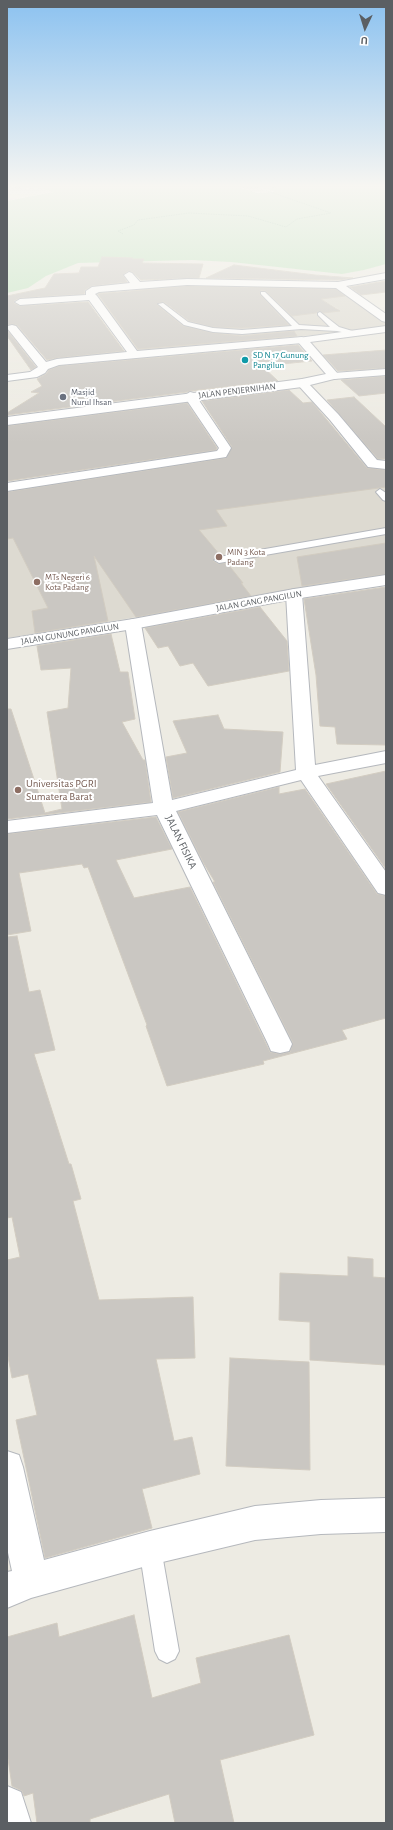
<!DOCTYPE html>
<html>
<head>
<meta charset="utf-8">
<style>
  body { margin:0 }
  #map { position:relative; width:393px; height:1830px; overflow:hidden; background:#edebe3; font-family:"Alegreya Sans",sans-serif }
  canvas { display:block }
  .frame { position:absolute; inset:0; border:8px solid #5b5f63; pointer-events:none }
  .north { position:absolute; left:345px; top:8px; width:40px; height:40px; -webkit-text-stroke:3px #fff; paint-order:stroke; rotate:184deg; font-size:11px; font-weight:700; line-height:16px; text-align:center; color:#5b5f63 }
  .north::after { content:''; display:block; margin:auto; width:14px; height:18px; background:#5b5f63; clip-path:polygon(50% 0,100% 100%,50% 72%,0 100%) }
</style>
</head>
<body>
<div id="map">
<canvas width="393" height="1830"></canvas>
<div class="frame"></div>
<div class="north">U</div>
</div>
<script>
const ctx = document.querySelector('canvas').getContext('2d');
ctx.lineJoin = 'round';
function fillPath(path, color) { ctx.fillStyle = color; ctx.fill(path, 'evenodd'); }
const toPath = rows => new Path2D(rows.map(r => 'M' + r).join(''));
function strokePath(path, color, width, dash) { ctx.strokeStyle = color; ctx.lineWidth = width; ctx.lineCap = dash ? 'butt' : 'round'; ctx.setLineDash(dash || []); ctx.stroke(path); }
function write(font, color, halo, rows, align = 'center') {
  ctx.font = font + ' "Alegreya Sans",sans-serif'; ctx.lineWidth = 4; ctx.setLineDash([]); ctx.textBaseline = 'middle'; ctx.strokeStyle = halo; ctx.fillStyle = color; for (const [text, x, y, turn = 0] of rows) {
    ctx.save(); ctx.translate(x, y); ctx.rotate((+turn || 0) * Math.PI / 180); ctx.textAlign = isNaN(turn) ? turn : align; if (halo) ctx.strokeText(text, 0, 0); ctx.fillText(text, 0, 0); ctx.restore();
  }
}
fillPath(toPath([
  [180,283,338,287,386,323,386,328,136,352,93,293],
  [247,287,282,317,264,319,230,289],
  [138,290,147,299,125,303,115,292],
  [323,300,338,309,296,315,282,305],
  [164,301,209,321,188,324],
  [386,472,386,574,90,625,7,638,7,523]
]), '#dddad1');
fillPath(toPath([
  [22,187,238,187,258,193,275,192,263,188,277,187,386,187,386,264,364,270,342,274,231,262,192,260,78,263,46,276,28,288,7,293,7,201,53,192,43,189,21,188]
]), '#c0e4bf');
const building = toPath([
  [102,257,133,258,132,259,144,259,142,263,203,264,199,278,141,280,133,272,128,271,123,275,127,282,92,286,85,290,84,294,20,298,14,301,14,303,20,306,88,302,124,351,57,358,47,360,17,325,12,324,7,325,7,296,45,288,54,274,79,273,81,267,98,267,102,257],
  [234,265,315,275,353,278,338,280,206,278,234,265],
  [386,281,386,292,361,295,350,287,386,281],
  [187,286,336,289,345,296,321,299,340,311,323,313,319,311,316,313,292,316,266,291,261,290,260,295,289,325,242,328,213,327,189,321,164,302,158,303,157,305,183,326,213,333,242,336,294,331,297,336,138,349,98,294,187,286],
  [7,330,36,367,31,370,7,336,7,330],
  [298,345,312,361,262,366,278,381,190,391,187,392,7,415,7,413,39,393,31,392,42,386,37,379,46,374,49,370,59,366,298,345],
  [386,350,386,368,338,371,323,355,386,350],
  [386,376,386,393,359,396,341,380,386,376],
  [289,390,303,403,312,402,367,468,386,470,386,487,216,510,227,526,199,530,220,555,213,561,218,564,227,563,243,583,241,583,251,596,136,617,94,556,108,621,35,633,32,611,48,608,13,538,7,539,7,492,226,458,232,447,202,401,289,390],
  [354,397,386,427,386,459,378,459,327,400,354,397],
  [187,403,217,448,216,450,7,481,7,426,187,403],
  [386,543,386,574,302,586,297,557,386,543],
  [386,587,386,745,337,744,335,727,320,726,316,675,304,599,386,587],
  [260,607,287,641,289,671,208,686,193,663,180,666,168,646,158,648,145,628,260,607],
  [111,634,120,672,128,672,135,719,122,722,143,760,145,760,151,802,7,819,7,709,11,709,45,813,62,809,47,712,68,708,71,668,41,670,37,646,111,634],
  [218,715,224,729,283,732,280,772,173,798,166,757,187,753,173,721,218,715],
  [386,771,386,869,326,784,386,771],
  [279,787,279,794,305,789,377,894,386,896,386,1018,342,1030,347,1039,263,1061,264,1064,167,1086,146,1026,147,1025,88,867,84,868,82,864,19,873,31,931,7,935,7,834,156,817,172,849,116,860,134,898,190,887,270,1052,280,1054,290,1052,293,1043,213,882,215,882,203,862,178,812,279,787],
  [17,936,29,992,40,990,55,1050,34,1054,69,1164,71,1164,81,1199,73,1201,99,1300,193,1297,195,1358,156,1359,174,1441,192,1437,200,1474,142,1489,152,1528,45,1558,16,1420,37,1415,28,1374,12,1378,7,1351,7,1260,20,1257,12,1217,7,1218,7,937,17,936],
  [348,1257,373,1259,373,1277,386,1278,386,1365,310,1360,310,1322,279,1320,280,1273,348,1276,348,1257],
  [230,1358,309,1362,310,1470,226,1466,230,1358],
  [134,1615,152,1698,201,1683,196,1658,289,1635,314,1735,220,1760,234,1823,175,1823,169,1794,90,1819,90,1823,37,1823,33,1793,24,1796,22,1791,12,1786,7,1752,7,1637,57,1623,59,1637,134,1615]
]);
fillPath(building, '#cac7c2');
strokePath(building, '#d2ccc1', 1);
const service = toPath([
  [261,292,265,292,299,325,330,327,318,315,318,313,320,312,339,327,359,333,356,335,337,331,301,329,242,334,213,332,184,325,158,304,163,303,188,322,213,328,242,330,292,326,261,294,261,292],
  [380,489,386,493,386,501,383,500,376,492,380,489],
  [386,528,386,534,219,563,214,560,219,557,386,528],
  [150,1537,158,1540,161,1548,179,1651,175,1659,167,1663,159,1659,155,1651,139,1548,142,1540,150,1537]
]);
const minor = toPath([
  [7,187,15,187,7,190,7,187],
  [129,272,132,273,140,282,187,279,338,282,386,273,386,279,346,286,386,314,386,322,382,321,336,288,187,285,99,292,95,294,97,296,137,351,302,337,307,340,302,343,59,365,48,369,45,373,37,377,7,381,7,375,30,372,38,367,7,328,8,326,12,325,16,326,46,362,57,359,127,352,89,300,20,305,15,302,20,299,86,295,86,291,92,287,130,283,124,275,129,272],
  [386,369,386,375,334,379,328,376,334,373,386,369],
  [302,379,306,381,338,414,377,460,386,461,386,469,368,467,330,420,298,385,296,383,298,381,302,379],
  [190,392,194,393,231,448,226,457,7,491,7,483,217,451,219,448,184,396,190,392],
  [294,589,300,591,302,594,315,765,386,751,386,763,318,776,386,872,386,895,378,893,301,780,176,811,292,1044,289,1051,280,1053,271,1051,268,1044,157,815,7,833,7,821,153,803,125,624,127,621,133,619,139,621,141,624,172,800,296,770,286,594,288,591,294,589],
  [7,1451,19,1455,23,1467,44,1560,150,1531,255,1506,321,1500,386,1498,386,1532,321,1534,255,1540,150,1565,31,1598,7,1608,7,1572,12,1571,7,1548,7,1451],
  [7,1786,21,1792,31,1823,7,1823,7,1786]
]);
const tertiary = toPath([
  [386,326,386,332,310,342,338,374,340,376,338,378,302,387,7,425,7,417,302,379,326,374,298,342,297,340,298,338,386,326],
  [386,575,386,585,294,599,133,629,7,649,7,639,133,619,294,589,386,575]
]);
strokePath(service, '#b5b8bd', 2);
strokePath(minor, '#b5b8bd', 2);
strokePath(tertiary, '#b5b8bd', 2);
strokePath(toPath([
  [123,234,118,231,134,225,138,220,189,213,248,216,286,227,297,219,331,213,256,187]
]), '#99c5a5', 1, [1.5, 1]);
fillPath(service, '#fff');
fillPath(minor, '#fff');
fillPath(tertiary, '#fff');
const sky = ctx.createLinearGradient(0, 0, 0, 443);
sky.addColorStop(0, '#8cc2f0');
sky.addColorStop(0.42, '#f7f6f2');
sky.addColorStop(1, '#f7f6f200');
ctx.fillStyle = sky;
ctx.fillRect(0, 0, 393, 443);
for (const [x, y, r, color] of [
  [245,360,4,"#0f9aa8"],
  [63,397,4,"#6b7280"],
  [219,557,4,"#8d6e63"],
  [37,582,4,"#8d6e63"],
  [18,790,4,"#8d6e63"]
]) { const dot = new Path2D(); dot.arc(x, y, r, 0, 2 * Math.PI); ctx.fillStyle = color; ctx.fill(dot); strokePath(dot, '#fff', 1.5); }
write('9px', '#0d838f', '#fff', [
  ["SD N 17 Gunung",253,355],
  ["Pangilun",253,365]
], 'left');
write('9px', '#5b5f63', '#fff', [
  ["JALAN PENJERNIHAN",237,391,-7],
  ["JALAN GANG PANGILUN",259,601,-10],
  ["JALAN GUNUNG PANGILUN",70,634,-9]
]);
write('9px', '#5b616d', '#fff', [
  ["Masjid",71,392],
  ["Nurul Ihsan",71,402]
], 'left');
write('9px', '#785e54', '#fff', [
  ["MIN 3 Kota",227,552],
  ["Padang",227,562],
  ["MTs Negeri 6",45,577],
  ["Kota Padang",45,587]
], 'left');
write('11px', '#785e54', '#fff', [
  ["Universitas PGRI",26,784],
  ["Sumatera Barat",26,797]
], 'left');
write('11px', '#5b5f63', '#fff', [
  ["JALAN FISIKA",181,842,64]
]);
</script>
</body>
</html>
